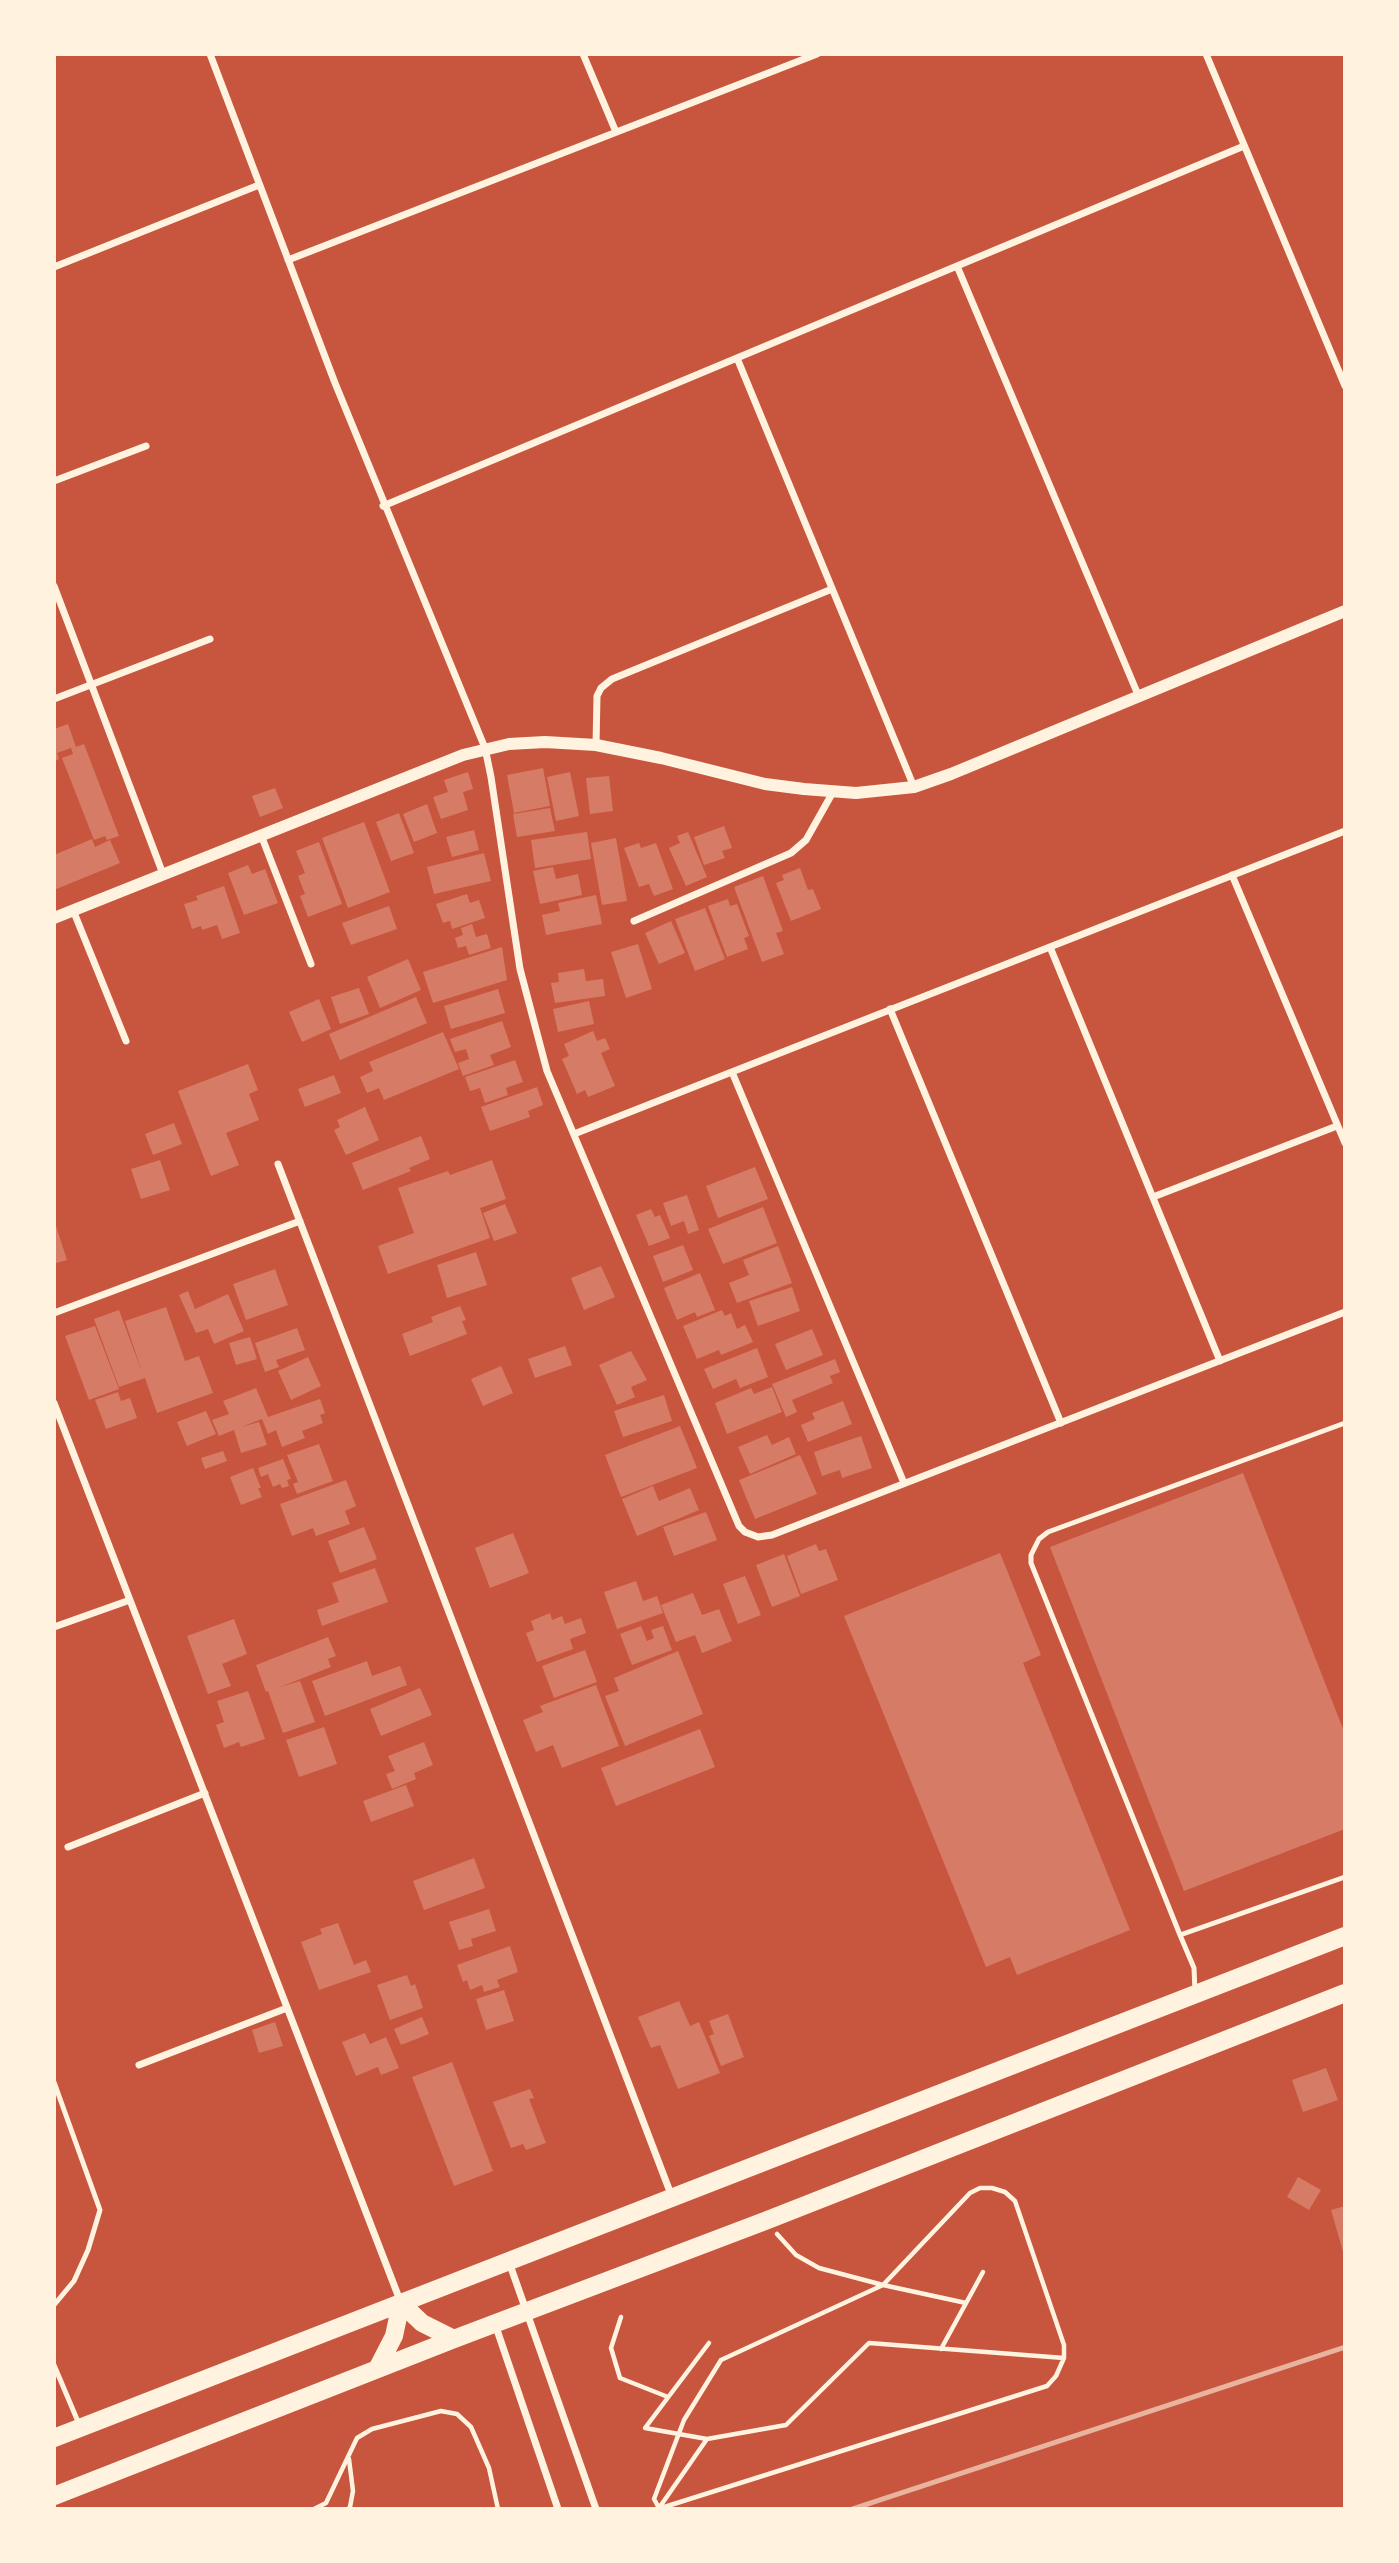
<!DOCTYPE html>
<html>
<head>
<meta charset="utf-8">
<style>
  body { margin:0 }
  #map { position:relative; width:1399px; height:2563px; overflow:hidden; background:#c8553d; font-family:Poppins,sans-serif }
  canvas { display:block }
  .frame { position:absolute; inset:0; border:56px solid #fff3e0; pointer-events:none }
</style>
</head>
<body>
<div id="map">
<canvas width="1399" height="2563"></canvas>
<div class="frame"></div>
</div>
<script>
const ctx = document.querySelector('canvas').getContext('2d');
ctx.lineJoin = 'round';
function fillPath(path, color) { ctx.fillStyle = color; ctx.fill(path, 'evenodd'); }
const toPath = rows => new Path2D(rows.map(r => 'M' + r).join(''));
function strokePath(path, color, width, dash) { ctx.strokeStyle = color; ctx.lineWidth = width; ctx.lineCap = dash ? 'butt' : 'round'; ctx.setLineDash(dash || []); ctx.stroke(path); }
fillPath(toPath([
  [68,724,76,747,84,744,119,836,107,840,105,836,94,840,62,758,73,754,71,748,57,753,59,759,54,761,54,729],
  [543,768,550,806,514,813,507,775],
  [468,772,473,789,463,792,468,810,441,819,433,797,448,792,444,780],
  [570,772,579,816,556,821,547,777],
  [609,776,613,811,590,814,586,778],
  [275,788,283,808,260,817,252,796],
  [427,804,437,833,414,842,403,814],
  [550,808,555,831,517,837,513,814],
  [399,813,414,853,391,861,376,822],
  [364,822,390,892,348,908,322,838],
  [724,826,732,848,722,851,725,858,704,865,694,837],
  [474,830,479,850,452,857,446,837],
  [587,832,591,859,535,868,531,840],
  [688,832,707,877,686,886,669,848,680,843,677,836],
  [616,838,627,901,602,905,591,843],
  [92,839,95,847,110,840,120,863,54,890,54,855],
  [319,842,342,904,308,917,300,896,305,894,298,876,305,873,296,851],
  [639,843,641,848,656,843,673,889,654,896,649,884,639,887,624,848],
  [484,853,491,881,434,894,427,867],
  [248,865,252,874,265,869,278,903,244,915,228,873],
  [553,867,556,879,578,874,582,895,540,904,533,871],
  [800,868,808,890,813,889,821,909,791,921,776,883,784,880,782,875],
  [763,876,783,931,776,933,784,954,762,962,734,887],
  [224,886,240,933,222,939,217,925,202,930,201,926,192,929,184,904,198,900,196,896],
  [467,894,470,903,479,900,485,918,452,929,450,921,443,923,436,904],
  [596,895,602,924,546,935,542,915,560,911,558,903],
  [728,899,730,906,737,904,749,936,744,938,748,949,727,957,708,906],
  [389,906,397,929,351,945,342,923],
  [705,908,725,959,695,971,675,919],
  [671,921,685,953,659,964,645,933],
  [472,924,476,937,487,934,491,948,469,955,466,946,458,948,455,938,463,935,461,928],
  [638,944,652,989,626,998,611,952],
  [502,947,507,980,433,1003,423,972],
  [408,959,421,990,380,1008,367,977],
  [584,969,586,981,603,979,605,996,555,1003,551,983,559,982,558,973],
  [359,988,369,1014,340,1024,331,997],
  [498,989,505,1013,451,1029,444,1006],
  [416,997,427,1023,340,1060,329,1034],
  [319,999,331,1029,302,1042,289,1012],
  [589,1001,594,1024,558,1032,553,1009],
  [502,1021,511,1047,490,1055,494,1065,463,1076,458,1063,469,1059,466,1049,455,1052,450,1039],
  [593,1031,597,1041,605,1038,610,1049,601,1053,615,1086,588,1097,585,1090,577,1094,562,1059,569,1056,564,1044],
  [443,1032,459,1069,384,1100,379,1088,367,1093,360,1077,373,1071,369,1062],
  [515,1060,523,1082,506,1088,508,1095,485,1103,480,1088,470,1091,465,1077],
  [248,1064,258,1090,249,1094,259,1120,226,1133,239,1165,211,1176,178,1091],
  [334,1075,341,1093,305,1107,298,1089],
  [537,1087,543,1105,528,1111,530,1117,490,1131,481,1107],
  [365,1107,379,1140,346,1155,334,1130,340,1127,337,1120],
  [174,1123,182,1144,153,1155,145,1134],
  [421,1136,430,1159,409,1168,411,1171,363,1190,352,1163],
  [160,1160,170,1190,141,1199,131,1169],
  [492,1160,506,1199,480,1208,490,1238,388,1274,378,1246,414,1233,398,1188,448,1171,450,1175],
  [755,1167,768,1199,718,1218,706,1186],
  [687,1195,699,1230,688,1234,684,1221,671,1226,663,1203],
  [505,1204,517,1233,494,1241,483,1213],
  [763,1207,777,1243,723,1264,708,1229],
  [651,1209,655,1217,660,1215,670,1238,649,1246,636,1215],
  [55,1223,67,1260,56,1263,54,1256],
  [683,1245,693,1270,663,1282,653,1256],
  [778,1246,792,1283,737,1303,729,1283,749,1275,743,1260],
  [476,1252,487,1285,447,1298,437,1265],
  [601,1266,615,1297,584,1310,571,1278],
  [275,1269,288,1305,246,1320,233,1284],
  [700,1273,715,1310,697,1317,695,1312,677,1320,664,1288],
  [792,1287,800,1311,758,1326,749,1301],
  [188,1291,195,1309,228,1294,244,1331,214,1344,208,1329,196,1333,179,1295],
  [460,1306,466,1320,462,1321,467,1334,410,1356,402,1334,433,1322,431,1317],
  [166,1307,185,1361,199,1356,213,1393,157,1413,145,1378,119,1387,94,1319,119,1310,143,1375,125,1321],
  [722,1310,725,1316,731,1313,737,1329,745,1325,753,1342,721,1355,719,1350,697,1359,683,1326],
  [95,1326,119,1389,89,1400,65,1336],
  [297,1328,305,1350,276,1360,279,1367,265,1372,255,1343],
  [812,1329,823,1355,786,1370,775,1344],
  [250,1337,257,1359,236,1365,229,1343],
  [565,1346,572,1365,535,1378,528,1359],
  [757,1348,768,1377,740,1388,736,1379,713,1389,704,1369],
  [631,1351,647,1380,631,1387,635,1397,617,1405,599,1365],
  [308,1357,321,1386,291,1400,278,1371],
  [835,1359,840,1372,830,1376,833,1383,792,1400,797,1412,786,1417,772,1384],
  [501,1366,513,1393,483,1406,471,1379],
  [772,1387,782,1412,727,1434,715,1403,751,1388,754,1394],
  [256,1388,268,1417,320,1399,325,1413,320,1415,323,1423,302,1431,305,1438,282,1447,276,1430,268,1434,262,1419,241,1427,259,1422,267,1445,241,1453,234,1430,219,1436,212,1420,229,1414,223,1401],
  [118,1392,121,1401,130,1398,137,1418,106,1429,95,1400],
  [664,1395,672,1421,623,1437,614,1411],
  [843,1401,852,1424,808,1442,801,1425,815,1419,812,1413],
  [206,1411,216,1434,187,1446,177,1422],
  [680,1426,697,1468,621,1497,605,1455],
  [767,1435,772,1445,789,1437,796,1454,750,1474,738,1447],
  [861,1436,872,1468,842,1478,840,1470,822,1476,814,1452],
  [319,1444,333,1481,297,1494,293,1484,298,1482,287,1455],
  [223,1451,227,1461,205,1469,201,1458],
  [800,1455,817,1494,755,1519,739,1480],
  [283,1459,291,1479,287,1480,289,1486,282,1488,280,1484,273,1487,268,1474,261,1477,258,1468],
  [253,1468,261,1488,258,1488,262,1497,241,1505,230,1477],
  [1243,1473,1345,1734,1345,1829,1184,1891,1050,1547],
  [346,1480,356,1506,345,1511,350,1524,316,1536,313,1528,292,1536,280,1504],
  [653,1486,659,1501,690,1488,699,1510,637,1536,622,1499],
  [706,1512,717,1540,674,1556,663,1527],
  [364,1527,377,1559,340,1573,328,1541],
  [513,1533,529,1573,490,1588,475,1548],
  [816,1544,819,1551,826,1549,838,1580,801,1594,787,1556],
  [1000,1553,1041,1655,1023,1663,1130,1930,1017,1975,1010,1957,986,1967,844,1616],
  [784,1554,800,1596,772,1607,756,1565],
  [375,1568,388,1602,322,1626,317,1610,339,1602,332,1583],
  [745,1576,761,1615,738,1624,723,1584],
  [636,1581,643,1601,657,1596,663,1613,617,1629,604,1592],
  [693,1593,702,1615,719,1609,732,1641,702,1653,695,1635,676,1642,661,1605],
  [550,1613,552,1620,562,1616,565,1624,581,1618,586,1633,570,1639,573,1649,537,1662,526,1633,534,1630,531,1621],
  [234,1619,247,1654,222,1664,231,1686,208,1694,187,1636],
  [641,1626,647,1641,654,1638,651,1630,663,1626,672,1650,632,1665,620,1634],
  [328,1637,336,1656,328,1659,331,1667,280,1687,300,1681,315,1722,283,1733,268,1691,266,1692,256,1665],
  [585,1650,597,1682,554,1698,542,1666],
  [678,1651,703,1714,625,1746,605,1696,619,1691,614,1678],
  [367,1661,372,1676,400,1666,407,1685,325,1716,312,1681],
  [596,1685,619,1746,562,1768,553,1745,536,1752,523,1720,543,1712,540,1706],
  [420,1688,432,1715,381,1736,370,1709],
  [248,1691,265,1739,241,1747,239,1742,224,1748,216,1725,224,1722,217,1701],
  [324,1727,337,1764,299,1777,286,1740],
  [700,1729,715,1767,616,1806,601,1768],
  [424,1742,433,1765,414,1773,416,1779,392,1789,386,1774,395,1771,388,1756],
  [406,1785,414,1806,371,1822,363,1801],
  [474,1858,485,1888,424,1910,413,1881],
  [489,1909,496,1931,471,1939,473,1946,459,1950,449,1922],
  [338,1923,354,1965,366,1960,371,1972,319,1990,301,1942,322,1934,320,1929],
  [510,1946,518,1972,497,1980,500,1987,484,1992,482,1985,470,1990,467,1980,463,1982,457,1965],
  [407,1975,411,1986,415,1984,423,2008,390,2020,377,1985],
  [504,1990,514,2021,486,2030,476,1999],
  [679,2001,690,2026,699,2022,720,2073,678,2089,660,2045,651,2048,638,2017],
  [728,2014,744,2057,721,2066,709,2036,714,2034,709,2021],
  [422,2017,429,2034,401,2045,394,2029],
  [275,2022,283,2046,259,2053,252,2030],
  [365,2033,370,2044,386,2037,399,2068,381,2075,378,2067,356,2076,342,2042],
  [452,2062,493,2171,454,2186,412,2077],
  [1326,2068,1338,2100,1303,2112,1292,2080],
  [530,2089,534,2098,529,2099,546,2143,526,2150,523,2144,511,2148,493,2102],
  [1298,2177,1321,2190,1309,2210,1287,2197],
  [1345,2206,1345,2255,1344,2255,1331,2210]
]), '#d67c66');
strokePath(toPath([
  [777,2234,796,2255,819,2268,883,2285,966,2303],
  [621,2317,611,2348,620,2378,668,2397],
  [941,2349,983,2272],
  [707,2439,645,2428,709,2343],
  [314,2509,326,2503,357,2438,372,2429,441,2411,457,2414,471,2427,489,2468,498,2509],
  [348,2509,350,2507,353,2491,349,2459],
  [658,2509,1047,2386,1056,2376,1064,2358,1064,2345,1015,2201,1005,2192,992,2188,980,2188,970,2193,883,2285,721,2360,684,2420,654,2499,659,2508,707,2439,786,2425,869,2343,1064,2358]
]), '#fff3e0', 4.5);
strokePath(toPath([
  [1180,1935,1031,1563,1031,1555,1039,1539,1048,1532,1345,1423],
  [1195,1992,1194,1968,1180,1935,1345,1877],
  [54,2082,100,2210,88,2250,74,2281,54,2305],
  [54,2365,79,2424]
]), '#fff3e0', 5);
strokePath(toPath([
  [210,54,335,383,485,748,491,777,520,969,547,1071,739,1526,745,1532,758,1537,772,1535,1345,1312],
  [583,54,616,132],
  [1206,54,1345,386],
  [288,260,817,54],
  [957,266,1139,697],
  [54,267,259,185],
  [737,358,914,787],
  [54,481,146,446],
  [383,506,1244,146],
  [54,586,163,874],
  [54,699,210,639],
  [596,745,597,696,601,688,612,679,832,589],
  [261,835,311,964],
  [1232,875,1345,1143],
  [73,910,126,1041],
  [634,921,791,853,806,840,833,792],
  [1050,947,1220,1361],
  [890,1009,1061,1423],
  [732,1072,904,1483],
  [574,1134,1345,831],
  [278,1164,672,2197],
  [1153,1197,1337,1126],
  [54,1313,300,1221],
  [54,1403,401,2303],
  [54,1627,130,1600],
  [68,1847,205,1793],
  [139,2065,287,2008],
  [509,2262,596,2509],
  [495,2324,558,2509]
]), '#fff3e0', 7);
strokePath(toPath([
  [54,918,463,755,509,744,545,742,596,745,661,758,765,784,804,789,856,793,914,787,951,774,1345,611]
]), '#fff3e0', 12);
strokePath(toPath([
  [401,2303,422,2323,454,2339],
  [377,2369,394,2336,401,2303],
  [54,2438,1345,1936],
  [54,2496,454,2339,765,2221,1345,1993]
]), '#fff3e0', 18);
strokePath(toPath([
  [852,2509,1345,2347]
]), '#e9b49f', 5);
</script>
</body>
</html>
